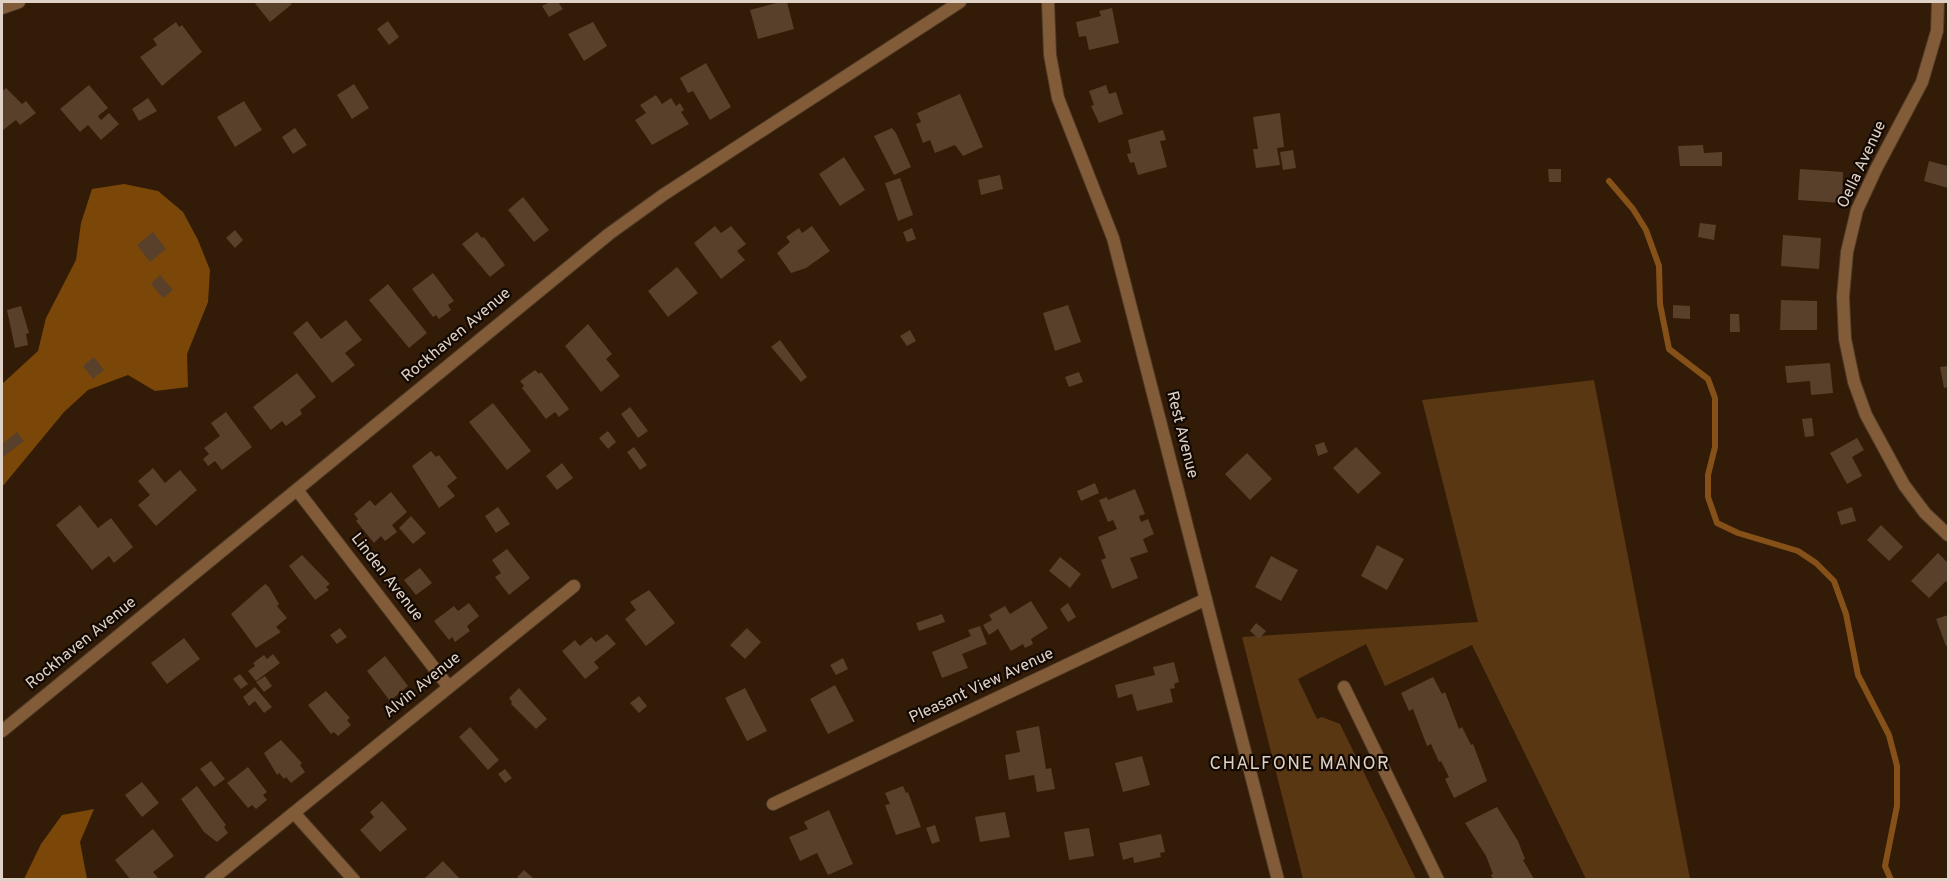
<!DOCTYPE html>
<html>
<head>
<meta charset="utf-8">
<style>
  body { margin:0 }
  #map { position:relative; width:1950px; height:881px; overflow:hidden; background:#321c07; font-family:Overpass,sans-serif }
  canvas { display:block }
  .frame { position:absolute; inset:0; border:3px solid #e0d2c6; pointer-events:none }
</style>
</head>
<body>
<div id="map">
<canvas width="1950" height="881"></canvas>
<div class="frame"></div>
</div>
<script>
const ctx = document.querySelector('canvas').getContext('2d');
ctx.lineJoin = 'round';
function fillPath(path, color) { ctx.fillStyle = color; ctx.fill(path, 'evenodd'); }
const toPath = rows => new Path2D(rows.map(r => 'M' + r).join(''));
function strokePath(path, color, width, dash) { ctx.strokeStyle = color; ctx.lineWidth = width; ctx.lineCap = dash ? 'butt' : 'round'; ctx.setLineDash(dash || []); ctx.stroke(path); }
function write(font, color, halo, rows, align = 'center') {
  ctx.font = font + ' Overpass,sans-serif'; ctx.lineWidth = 4.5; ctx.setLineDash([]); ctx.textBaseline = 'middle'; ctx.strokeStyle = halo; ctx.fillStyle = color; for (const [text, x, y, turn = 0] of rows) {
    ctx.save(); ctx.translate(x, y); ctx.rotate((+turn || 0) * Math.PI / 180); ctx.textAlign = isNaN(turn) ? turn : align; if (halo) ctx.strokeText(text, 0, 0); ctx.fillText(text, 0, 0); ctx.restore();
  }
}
fillPath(toPath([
  [1594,380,1690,879,1586,879,1472,645,1385,686,1366,644,1298,679,1317,719,1322,717,1340,724,1416,879,1303,879,1242,637,1478,622,1422,400]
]), '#593713');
fillPath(toPath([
  [124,184,158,191,183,212,198,240,210,270,208,302,187,354,188,387,155,391,128,375,88,390,64,412,2,487,2,384,38,351,46,318,76,260,81,223,92,189],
  [94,809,80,842,87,879,24,879,41,844,62,815]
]), '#7b4709');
strokePath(toPath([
  [1609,181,1633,209,1646,230,1659,266,1660,304,1669,349,1708,379,1715,398,1715,447,1708,475,1708,497,1717,523,1738,533,1798,551,1816,563,1834,581,1846,614,1858,675,1889,735,1897,766,1897,806,1885,866,1891,880]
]), '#865118', 6);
fillPath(toPath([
  [254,2,289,2,292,4,270,22],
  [550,2,558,2,563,9,549,17,542,6],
  [780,2,787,2,794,29,758,39,750,10],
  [1112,8,1119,43,1089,50,1086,36,1079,37,1076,22,1101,16,1099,11],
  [388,21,399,37,389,45,377,29],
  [176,22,179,27,182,25,202,52,162,86,140,57,157,45,153,39],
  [593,22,607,46,584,61,568,34],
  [706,63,731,107,710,120,693,91,688,93,680,78],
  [354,84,369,108,352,119,337,95],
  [89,85,108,108,98,116,101,120,109,113,119,124,101,140,88,125,80,132,60,109],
  [1106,85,1109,94,1116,92,1123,114,1099,123,1091,106,1094,105,1089,91],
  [6,88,22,104,26,101,36,113,20,125,16,120,3,130,2,91],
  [960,94,983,147,963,156,955,145,935,153,930,140,923,143,916,124,921,122,917,113],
  [656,95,662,104,671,98,676,106,680,103,684,110,681,112,689,124,652,145,635,120,646,113,640,105],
  [148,98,157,111,139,121,132,109],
  [244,101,262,130,235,147,217,117],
  [1280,113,1284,147,1277,148,1280,165,1256,168,1253,149,1258,149,1253,117],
  [295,128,307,145,293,154,282,137],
  [892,128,896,133,911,167,894,175,874,136],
  [1163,130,1166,140,1160,141,1167,167,1138,175,1134,162,1130,163,1127,154,1131,153,1128,140],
  [1703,145,1704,153,1722,152,1722,166,1680,166,1678,146],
  [1293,150,1296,168,1283,170,1280,152],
  [844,157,865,190,840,206,819,174],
  [1929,161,1948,166,1948,188,1924,181],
  [1548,169,1561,169,1561,182,1549,182],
  [1800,169,1843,172,1842,203,1798,200],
  [1000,175,1003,189,981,195,978,180],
  [900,178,913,215,898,221,885,183],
  [523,197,549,230,534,242,508,210],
  [1700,223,1716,225,1714,240,1698,237],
  [715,226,721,233,731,226,746,244,737,251,745,260,721,279,694,243],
  [812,226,830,251,806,268,791,273,777,253,790,242,786,237,799,228,802,233],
  [912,228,916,239,907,242,903,232],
  [235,230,243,240,235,248,226,238],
  [153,232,166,249,150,262,137,245],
  [477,232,482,238,484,237,505,265,490,277,462,244],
  [1783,235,1821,238,1819,269,1781,266],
  [677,267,698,293,668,317,648,291],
  [433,273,454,301,448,305,451,310,439,319,436,315,433,317,412,289],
  [160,275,173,290,163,298,151,284],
  [388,284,427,333,409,348,369,300],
  [1781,300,1817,301,1817,330,1780,330],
  [1068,305,1081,342,1055,351,1043,313],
  [1673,305,1690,306,1690,319,1673,318],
  [21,306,29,333,26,334,28,345,15,348,7,310],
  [1730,314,1739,314,1740,332,1730,332],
  [346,320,362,340,345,353,355,365,332,383,293,333,307,321,321,339],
  [588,324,612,354,606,359,620,376,601,392,565,346],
  [910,330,916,341,907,346,900,336],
  [780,340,807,377,801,382,771,347],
  [94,357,104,370,93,379,83,366],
  [1830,363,1833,393,1811,395,1810,381,1787,383,1785,366],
  [1948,366,1948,387,1944,388,1940,367],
  [535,370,539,374,541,372,569,409,559,417,555,412,546,419,522,388,524,386,520,381],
  [1079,372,1083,382,1069,387,1065,377],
  [297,373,316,397,300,410,302,414,286,426,282,421,271,430,253,407],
  [493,403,531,451,507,470,469,422],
  [630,407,648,431,638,438,621,414],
  [226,412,252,447,222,470,215,461,208,466,203,459,209,454,204,448,220,436,211,423],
  [1812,418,1814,436,1805,437,1802,419],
  [608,431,616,442,608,449,599,438],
  [17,432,24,441,2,458,2,444],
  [1857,438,1864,450,1852,457,1862,476,1847,484,1830,453],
  [1324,442,1328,452,1318,456,1315,445],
  [634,447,647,465,640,470,627,452],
  [1356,447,1381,473,1358,494,1333,468],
  [431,451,436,457,439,455,457,478,447,486,455,496,439,508,412,466],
  [1247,453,1272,479,1250,500,1225,474],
  [562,463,573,478,557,490,546,476],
  [153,468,165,483,180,470,197,490,156,526,138,505,150,495,138,481],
  [1095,483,1099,493,1081,501,1077,491],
  [1135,489,1145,514,1139,516,1141,522,1148,519,1154,534,1143,539,1148,552,1130,558,1138,578,1112,589,1101,560,1106,558,1098,537,1117,529,1113,520,1108,522,1099,500,1107,497,1108,500],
  [391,492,407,512,392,525,397,532,385,541,381,536,374,543,356,521,358,519,354,514,370,500,375,506],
  [80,505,98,528,111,518,133,547,114,563,109,556,92,570,56,525],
  [498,507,510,524,496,533,485,516],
  [1852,507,1856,521,1841,525,1837,512],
  [411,516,426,533,413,544,399,528],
  [1881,525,1903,547,1889,561,1867,540],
  [1377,545,1404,559,1387,590,1361,576],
  [507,549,530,578,509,595,495,577,501,573,492,560],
  [1938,553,1948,563,1948,584,1946,581,1929,598,1911,581],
  [302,555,330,584,326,587,329,590,315,600,289,566],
  [1271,556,1298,570,1281,601,1255,587],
  [1060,557,1081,574,1070,588,1049,571],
  [420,568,432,583,416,595,404,580],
  [265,584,269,587,279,604,277,606,287,618,276,627,281,632,256,648,231,614],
  [649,590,675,623,646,646,625,619,636,610,630,602],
  [1031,601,1048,628,1031,639,1033,644,1025,648,1023,644,1011,651,998,629,989,635,983,625,992,620,989,615,1005,606,1010,614],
  [469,603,479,616,467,626,470,631,455,642,452,637,449,640,434,621,454,606,458,611],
  [1068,603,1076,617,1068,622,1060,609],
  [942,614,945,622,919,631,916,623],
  [1948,615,1948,645,1946,646,1936,619],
  [1256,623,1266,631,1259,639,1250,631],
  [980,626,987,644,962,654,968,668,942,678,932,652,971,636,968,630],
  [340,628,347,637,337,644,330,635],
  [747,628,761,642,745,659,730,645],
  [607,634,616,644,594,662,599,668,585,679,562,651,575,640,580,646,591,637,596,642],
  [184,638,200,659,167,684,151,663],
  [273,654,280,663,256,681,248,671,255,666,253,663,264,655,267,659],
  [385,656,408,686,390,701,367,671],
  [843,658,848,669,836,675,830,665],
  [1174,662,1179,682,1174,684,1175,688,1170,689,1173,702,1137,711,1132,694,1118,698,1115,685,1155,675,1153,667],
  [240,674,248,684,241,689,233,679],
  [265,676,272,686,264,692,256,682],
  [1433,677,1442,694,1445,692,1459,729,1462,727,1471,745,1473,744,1487,781,1454,798,1445,779,1449,777,1441,761,1439,762,1431,744,1427,746,1413,709,1409,711,1401,693],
  [835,685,854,721,828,734,810,699],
  [255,687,272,707,264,713,255,701,249,706,243,697],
  [519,688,547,719,536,729,511,704,512,702,509,698],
  [745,688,767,731,747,741,725,698],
  [326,691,350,718,347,720,351,725,338,736,334,732,331,734,308,705],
  [639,696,647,706,639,713,630,703],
  [1039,726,1046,769,1051,768,1055,789,1037,792,1034,775,1009,780,1005,755,1020,752,1016,731],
  [470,727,499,760,488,770,459,737],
  [281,740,302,763,300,765,305,772,291,783,286,777,284,779,279,773,277,775,264,753],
  [1142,756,1150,785,1123,792,1115,763],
  [211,761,225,779,214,787,200,769],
  [248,767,267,792,263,795,267,800,256,809,252,805,248,808,227,783],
  [505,769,512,778,505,783,498,774],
  [142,782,159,803,142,817,125,795],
  [197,786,226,825,224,827,228,833,217,842,204,832,181,799],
  [903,786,906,793,908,792,921,827,896,835,885,805,890,804,885,793],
  [382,801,407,829,380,852,360,830,374,817,370,812],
  [1497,807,1518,841,1525,859,1523,860,1534,879,1493,879,1491,875,1493,874,1486,856,1465,823],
  [829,810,853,864,828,875,817,853,800,861,789,837,808,829,804,822],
  [1005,812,1010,837,980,842,975,817],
  [935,825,940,841,932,844,926,828],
  [1089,828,1094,856,1069,860,1064,832],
  [153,829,174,856,153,872,159,879,130,879,115,860],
  [1161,834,1165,852,1160,853,1161,857,1134,863,1133,857,1123,860,1119,843],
  [443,861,460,879,424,879],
  [524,870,534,879,520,879,517,877]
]), '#58402b');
const minor = toPath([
  [1048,2,1050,55,1058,98,1113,238,1278,880],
  [1938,2,1937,31,1922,82,1876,169,1857,210,1847,252,1843,297,1845,339,1854,382,1866,415,1904,485,1925,513,1948,535],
  [2,8,19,2],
  [297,490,448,686],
  [1344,687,1438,880],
  [2,731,609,234,663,195,960,2],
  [773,804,1206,599],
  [295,814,354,880],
  [211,880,574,586]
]);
strokePath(minor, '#4e3926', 14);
strokePath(minor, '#825c38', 12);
write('16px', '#e0d2c6', '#120903', [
  ["Oella Avenue",1863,165,-65],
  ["Rockhaven Avenue",457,336,-40],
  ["Rest Avenue",1181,435,76],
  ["Linden Avenue",386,578,52],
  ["Rockhaven Avenue",82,644,-39],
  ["Alvin Avenue",423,686,-39],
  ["Pleasant View Avenue",982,687,-25]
]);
ctx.letterSpacing = '1.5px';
write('18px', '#e0d2c6', '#120903', [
  ["CHALFONE MANOR",1300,765]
]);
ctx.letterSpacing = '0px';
</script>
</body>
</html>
